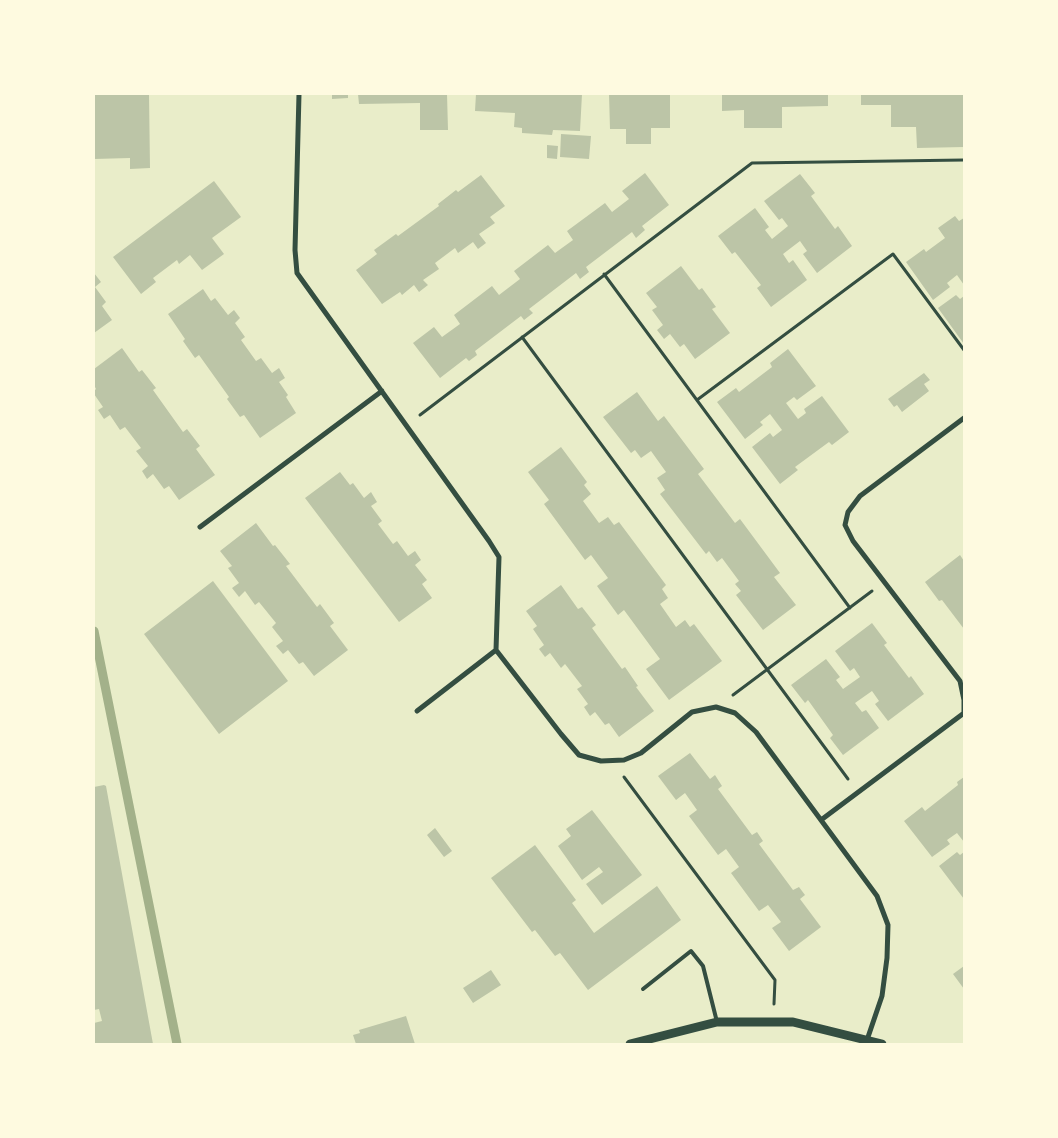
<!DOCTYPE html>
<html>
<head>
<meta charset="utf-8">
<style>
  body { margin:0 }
  #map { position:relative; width:1058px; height:1138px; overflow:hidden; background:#e9edc9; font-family:"Titillium Web",sans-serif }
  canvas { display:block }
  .frame { position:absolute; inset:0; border:95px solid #fefae0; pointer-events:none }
</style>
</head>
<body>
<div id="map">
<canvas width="1058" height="1138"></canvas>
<div class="frame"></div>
</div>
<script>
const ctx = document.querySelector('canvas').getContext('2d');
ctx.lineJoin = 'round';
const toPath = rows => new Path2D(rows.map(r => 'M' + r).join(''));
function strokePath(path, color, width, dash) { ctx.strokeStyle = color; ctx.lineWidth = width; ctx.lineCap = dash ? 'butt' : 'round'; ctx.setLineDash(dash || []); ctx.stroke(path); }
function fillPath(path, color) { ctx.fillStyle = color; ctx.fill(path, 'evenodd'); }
strokePath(toPath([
  [94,631,177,1044]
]), '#a3b18a', 9);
fillPath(toPath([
  [94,94,149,94,150,168,130,169,130,158,94,159],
  [332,94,348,94,348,98,332,99],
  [358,94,447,94,448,130,420,130,420,103,359,104],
  [476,94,582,94,580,131,553,130,552,135,522,133,522,128,514,127,515,113,475,111],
  [609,94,670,94,670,128,651,128,651,144,626,144,626,129,610,129],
  [722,94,828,94,828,106,782,107,782,128,744,128,744,110,722,111],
  [861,94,964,94,964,147,917,148,916,127,891,127,891,105,861,105],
  [561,134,591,136,589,159,560,157],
  [547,145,558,146,557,159,547,158],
  [645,173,669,205,642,226,645,230,636,238,632,232,586,267,589,272,580,279,576,273,529,309,533,313,524,320,521,316,475,351,477,355,469,361,466,358,440,378,413,343,434,327,442,337,460,324,454,315,492,286,499,295,520,279,514,271,548,245,555,253,573,240,567,231,605,203,612,212,629,199,622,191],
  [800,174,815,193,811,196,835,229,838,226,852,246,817,273,803,254,807,251,800,241,783,254,789,263,793,260,807,280,771,307,757,288,761,285,735,252,732,254,718,236,755,208,769,227,765,230,772,239,788,226,782,218,779,220,764,201],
  [481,175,505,206,490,217,495,223,479,234,486,243,478,249,473,242,458,253,455,248,435,263,439,269,423,280,428,285,419,292,414,285,402,295,400,292,382,304,356,270,377,254,374,250,396,234,398,236,439,206,438,204,456,190,458,192],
  [214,181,241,217,212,238,224,254,202,270,190,255,179,264,177,260,153,278,156,282,141,294,113,257],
  [955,216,959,221,964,218,964,285,957,275,947,283,950,287,933,300,906,262,924,249,926,252,945,238,938,228],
  [681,266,699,290,702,288,716,307,712,309,730,333,695,359,684,344,680,347,670,334,664,339,657,330,663,325,652,310,657,307,646,293],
  [94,273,101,282,95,287,106,302,102,306,112,320,94,333],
  [203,289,211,301,215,298,228,315,234,310,240,318,235,323,245,337,241,340,256,361,261,358,272,373,279,368,285,378,279,382,288,395,286,397,296,413,260,438,244,415,240,417,227,399,229,397,199,355,195,358,183,341,185,339,168,314],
  [956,295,960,299,964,296,964,344,938,308],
  [122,348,139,372,142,370,156,388,153,390,183,432,187,429,200,446,196,449,215,475,179,500,169,486,164,489,153,474,147,479,142,471,148,466,136,451,141,448,125,427,120,430,110,415,104,419,98,410,103,407,94,394,94,391,96,389,94,385,94,369],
  [788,349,816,386,797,400,794,397,786,403,798,419,806,413,804,409,822,396,849,432,832,445,829,442,795,467,798,470,780,484,752,447,770,433,773,437,782,430,770,414,760,422,763,425,745,439,717,402,736,388,739,392,772,367,770,363],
  [924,373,930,380,924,384,929,391,902,412,897,405,894,407,888,399],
  [637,392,658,421,664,416,704,469,698,474,735,523,740,519,780,573,774,577,796,605,763,630,736,595,741,591,735,584,739,581,722,558,717,562,709,551,706,554,660,494,665,490,657,478,666,472,651,451,641,458,635,450,631,453,603,417],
  [561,447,587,482,584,485,591,494,583,501,599,523,608,517,614,525,619,522,666,585,662,589,668,598,660,604,676,627,685,620,690,627,694,624,722,661,669,700,646,669,660,659,624,610,618,615,597,586,608,578,591,555,585,560,544,504,549,500,528,472],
  [340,472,350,485,353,483,364,498,371,492,377,502,371,506,382,521,378,524,393,544,397,541,408,556,415,551,421,560,415,565,427,580,422,584,432,598,399,622,305,498],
  [256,523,273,546,275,545,290,564,286,566,317,607,320,604,334,623,330,626,348,650,314,676,303,662,299,664,288,650,283,654,276,646,283,641,272,627,276,623,259,602,255,605,245,591,239,597,232,588,239,583,228,568,232,566,220,551],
  [960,555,964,561,964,629,942,600,939,601,925,582],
  [213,581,288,681,219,734,144,634],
  [561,585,578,609,582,607,596,625,592,628,622,669,625,667,638,686,636,687,654,711,619,737,609,723,605,725,595,712,590,716,584,707,588,704,577,689,582,686,565,664,561,668,550,653,545,657,539,649,544,645,533,629,537,626,526,611],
  [872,623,887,643,884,645,909,678,911,676,924,694,888,721,875,704,879,701,872,691,855,703,862,712,866,710,879,728,843,755,830,738,833,735,808,700,805,703,791,685,826,659,840,677,836,680,843,689,860,677,854,668,850,671,835,651],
  [690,753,710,779,715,775,722,786,718,789,752,835,757,832,763,841,759,844,793,890,799,887,805,895,800,899,821,927,789,951,772,928,781,922,768,905,759,911,731,873,739,867,726,849,718,855,689,816,697,810,685,793,676,800,658,776],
  [964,777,964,842,957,833,947,840,950,844,932,857,904,821,922,807,925,811,958,785,957,782],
  [104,785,106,786,153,1044,94,1044,94,1023,102,1021,99,1009,94,1010,94,787],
  [592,810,642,875,602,905,586,884,603,872,599,867,582,880,558,846,571,836,566,829],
  [435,828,452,851,444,857,427,835],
  [535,845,576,900,572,903,594,933,657,886,681,920,588,990,560,953,555,956,535,930,532,932,491,878],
  [957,852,960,855,964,852,964,899,939,866],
  [964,966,964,989,953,974],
  [491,970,501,985,473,1003,463,988],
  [406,1016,415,1044,356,1044,353,1035,360,1033,359,1030]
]), '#bcc5a7');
strokePath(toPath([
  [604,274,850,608],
  [522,337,848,779],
  [697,400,893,254,964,350],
  [420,415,752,163,964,160],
  [733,695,872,591],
  [624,777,775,980,774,1004]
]), '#344e41', 3);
strokePath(toPath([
  [643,989,691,951,703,966,717,1022]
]), '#344e41', 4);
strokePath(toPath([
  [299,94,295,250,297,273,489,541,499,557,496,650,561,734,579,755,601,761,624,760,641,753,692,712,716,707,735,713,756,732,877,896,888,925,887,958,882,996,867,1040],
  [200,527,382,391],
  [417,711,496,650],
  [821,820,964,713,964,700,960,681,853,541,845,525,848,512,860,496,964,418]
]), '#344e41', 5);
strokePath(toPath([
  [630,1044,717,1022,793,1022,882,1044]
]), '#344e41', 9);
</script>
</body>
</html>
